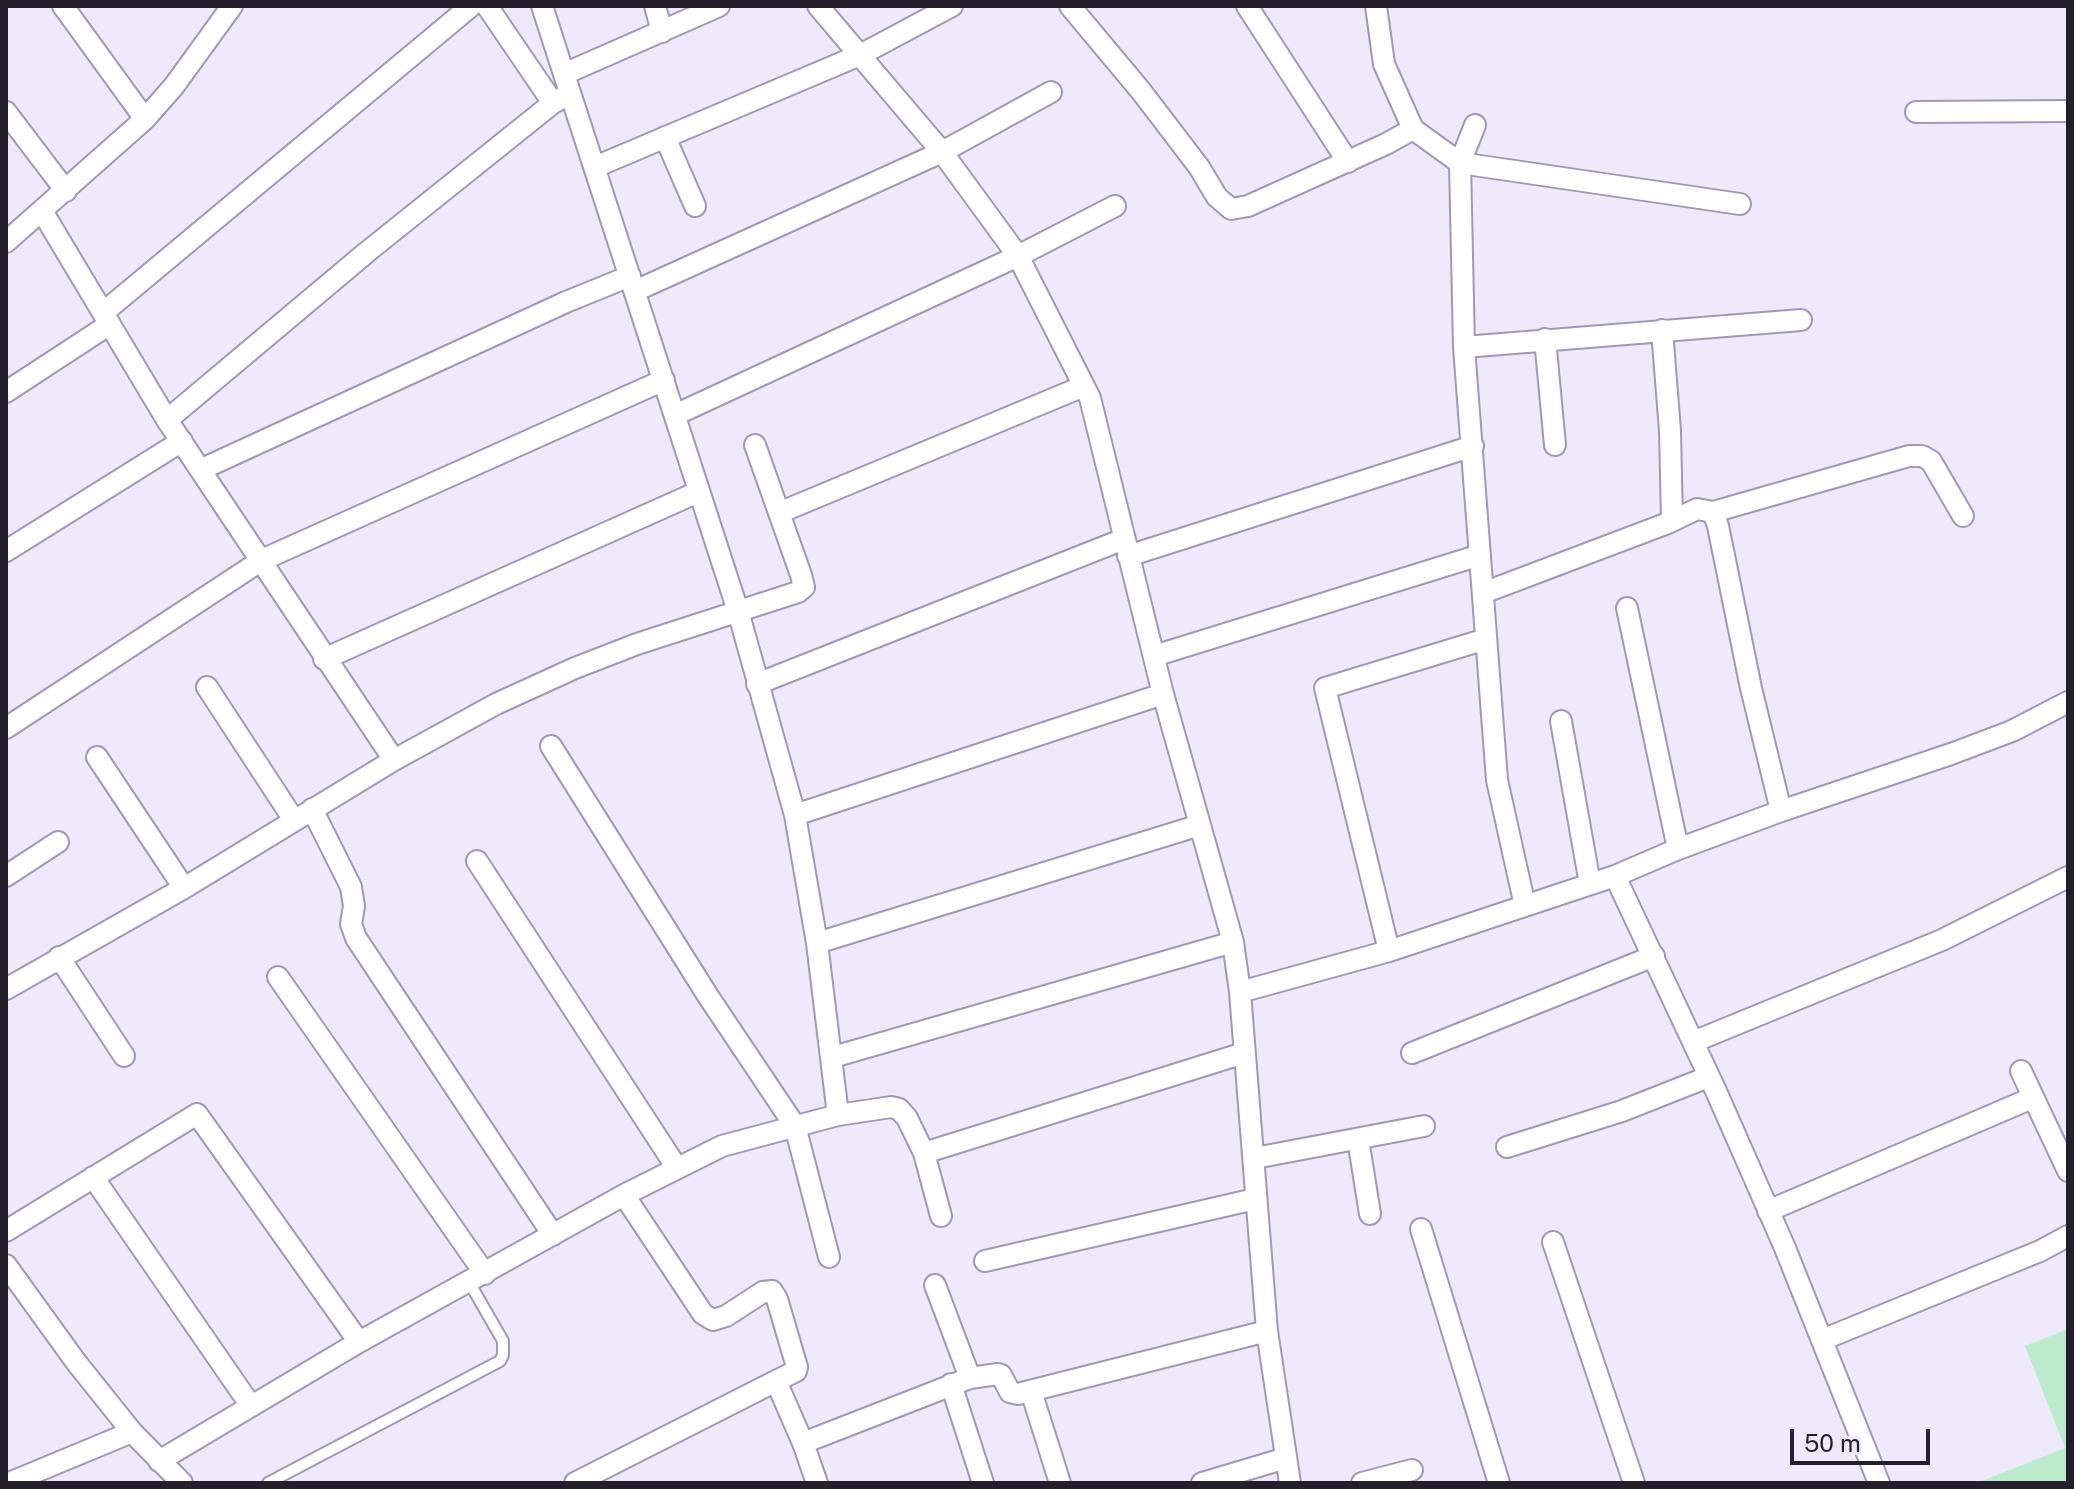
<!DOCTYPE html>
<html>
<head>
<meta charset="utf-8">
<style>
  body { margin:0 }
  #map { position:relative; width:2074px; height:1489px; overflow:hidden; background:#efe9fc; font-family:"Public Sans",sans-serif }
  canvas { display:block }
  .frame { position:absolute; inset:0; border:8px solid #231f2b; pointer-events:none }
  .scale { position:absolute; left:1790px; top:1429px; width:140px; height:36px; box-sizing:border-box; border:4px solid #231f2b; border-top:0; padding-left:10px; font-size:24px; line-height:28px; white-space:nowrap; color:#231f2b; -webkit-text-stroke:6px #efe9fc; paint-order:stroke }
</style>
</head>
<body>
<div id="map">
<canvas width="2074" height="1489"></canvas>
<div class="frame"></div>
<div class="scale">50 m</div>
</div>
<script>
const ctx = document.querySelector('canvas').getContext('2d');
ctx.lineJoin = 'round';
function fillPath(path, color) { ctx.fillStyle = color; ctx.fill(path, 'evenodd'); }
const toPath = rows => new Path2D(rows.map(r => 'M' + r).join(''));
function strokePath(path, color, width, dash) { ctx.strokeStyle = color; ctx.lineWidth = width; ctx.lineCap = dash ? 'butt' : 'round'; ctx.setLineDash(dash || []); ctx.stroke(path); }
fillPath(toPath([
  [2068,1329,2068,1483,1977,1483,2065,1448,2025,1346]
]), '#bdebcd');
const lane = toPath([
  [268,1483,500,1361,503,1355,503,1341,469,1282]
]);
const street = toPath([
  [63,6,145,119],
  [487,6,553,103],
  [542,6,564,74],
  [655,6,662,32],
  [719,6,564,74,738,611,795,815,817,943,838,1115],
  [818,6,942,152,1018,256,1090,398,1163,694,1233,942,1240,992,1267,1331,1290,1483],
  [1070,6,1141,91,1199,167,1217,197,1231,209,1248,206,1386,144,1413,129,1460,163,1740,204],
  [1247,6,1348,162],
  [1376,6,1384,64,1413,129],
  [6,112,66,191],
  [1916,112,2068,111],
  [1475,125,1460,163,1464,347,1497,780,1525,906],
  [665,137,695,206],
  [595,167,860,55,952,6],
  [42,211,167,420,394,760],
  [6,242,145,119,174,86,232,6],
  [635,291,942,152,1051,92],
  [104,312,471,6],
  [1662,330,1670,431,1672,520],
  [1545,339,1555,445],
  [1464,347,1801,320],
  [6,392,110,324],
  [675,415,1018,256,1115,206],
  [167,420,367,252,553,103,569,94],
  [202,469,566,302,630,276],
  [781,512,1084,386],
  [1713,512,1909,456,1922,456,1931,461,1963,516],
  [6,551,182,441],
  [1128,556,1473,446],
  [1483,593,1668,523,1697,509,1713,512,1718,526,1751,688,1781,811],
  [1627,608,1678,849],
  [1154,656,1480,555],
  [324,659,698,492],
  [757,684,1124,539],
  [207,687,294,820],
  [1561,721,1590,884],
  [6,728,262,560,664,380],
  [551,746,708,996,795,1126,829,1257],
  [97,757,184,888],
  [312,809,351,887,354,906,351,924,356,938,553,1235],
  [795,815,1163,694],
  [477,861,677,1168],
  [6,876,58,842],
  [1615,876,1716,1091,1785,1248,1879,1483],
  [817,943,1200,825],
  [1389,951,1325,688,1486,639],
  [59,957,124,1056],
  [278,977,485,1274],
  [6,989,184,888,394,760,496,704,575,668,637,644,798,592,804,587,801,575,755,445],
  [1240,992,1389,951,1615,876,1678,849,1781,811,1951,754,2012,731,2068,702],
  [1693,1042,1942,940,2068,877],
  [1412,1053,1654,956],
  [833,1057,1233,942],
  [2021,1071,2068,1171],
  [1358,1139,1370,1214],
  [1507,1147,1622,1111,1708,1077],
  [924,1153,941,1216],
  [1255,1158,1424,1126],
  [93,1177,251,1406],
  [624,1195,703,1314,713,1320,726,1316,763,1292,772,1291,777,1299,797,1367,796,1371,776,1381,803,1443,817,1483],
  [1768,1211,2032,1098],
  [1421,1229,1499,1483],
  [6,1231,197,1114,359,1342],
  [1553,1242,1634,1483],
  [985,1261,1255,1199],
  [6,1265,76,1362,132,1432,182,1483],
  [935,1285,970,1378],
  [1822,1340,2040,1251,2068,1236],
  [951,1384,983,1483],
  [1031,1391,1060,1483],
  [803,1443,970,1378,998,1374,1001,1375,1010,1392,1018,1394,1267,1331],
  [159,1461,359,1342,624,1195,722,1146,838,1115,891,1107,899,1109,907,1118,924,1153,1244,1053],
  [9,1483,132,1432],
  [575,1483,776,1381],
  [1202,1483,1286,1458],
  [1362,1483,1412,1470]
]);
strokePath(lane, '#a198b6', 14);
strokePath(street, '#a198b6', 24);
strokePath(lane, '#fff', 10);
strokePath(street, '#fff', 20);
</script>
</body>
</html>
